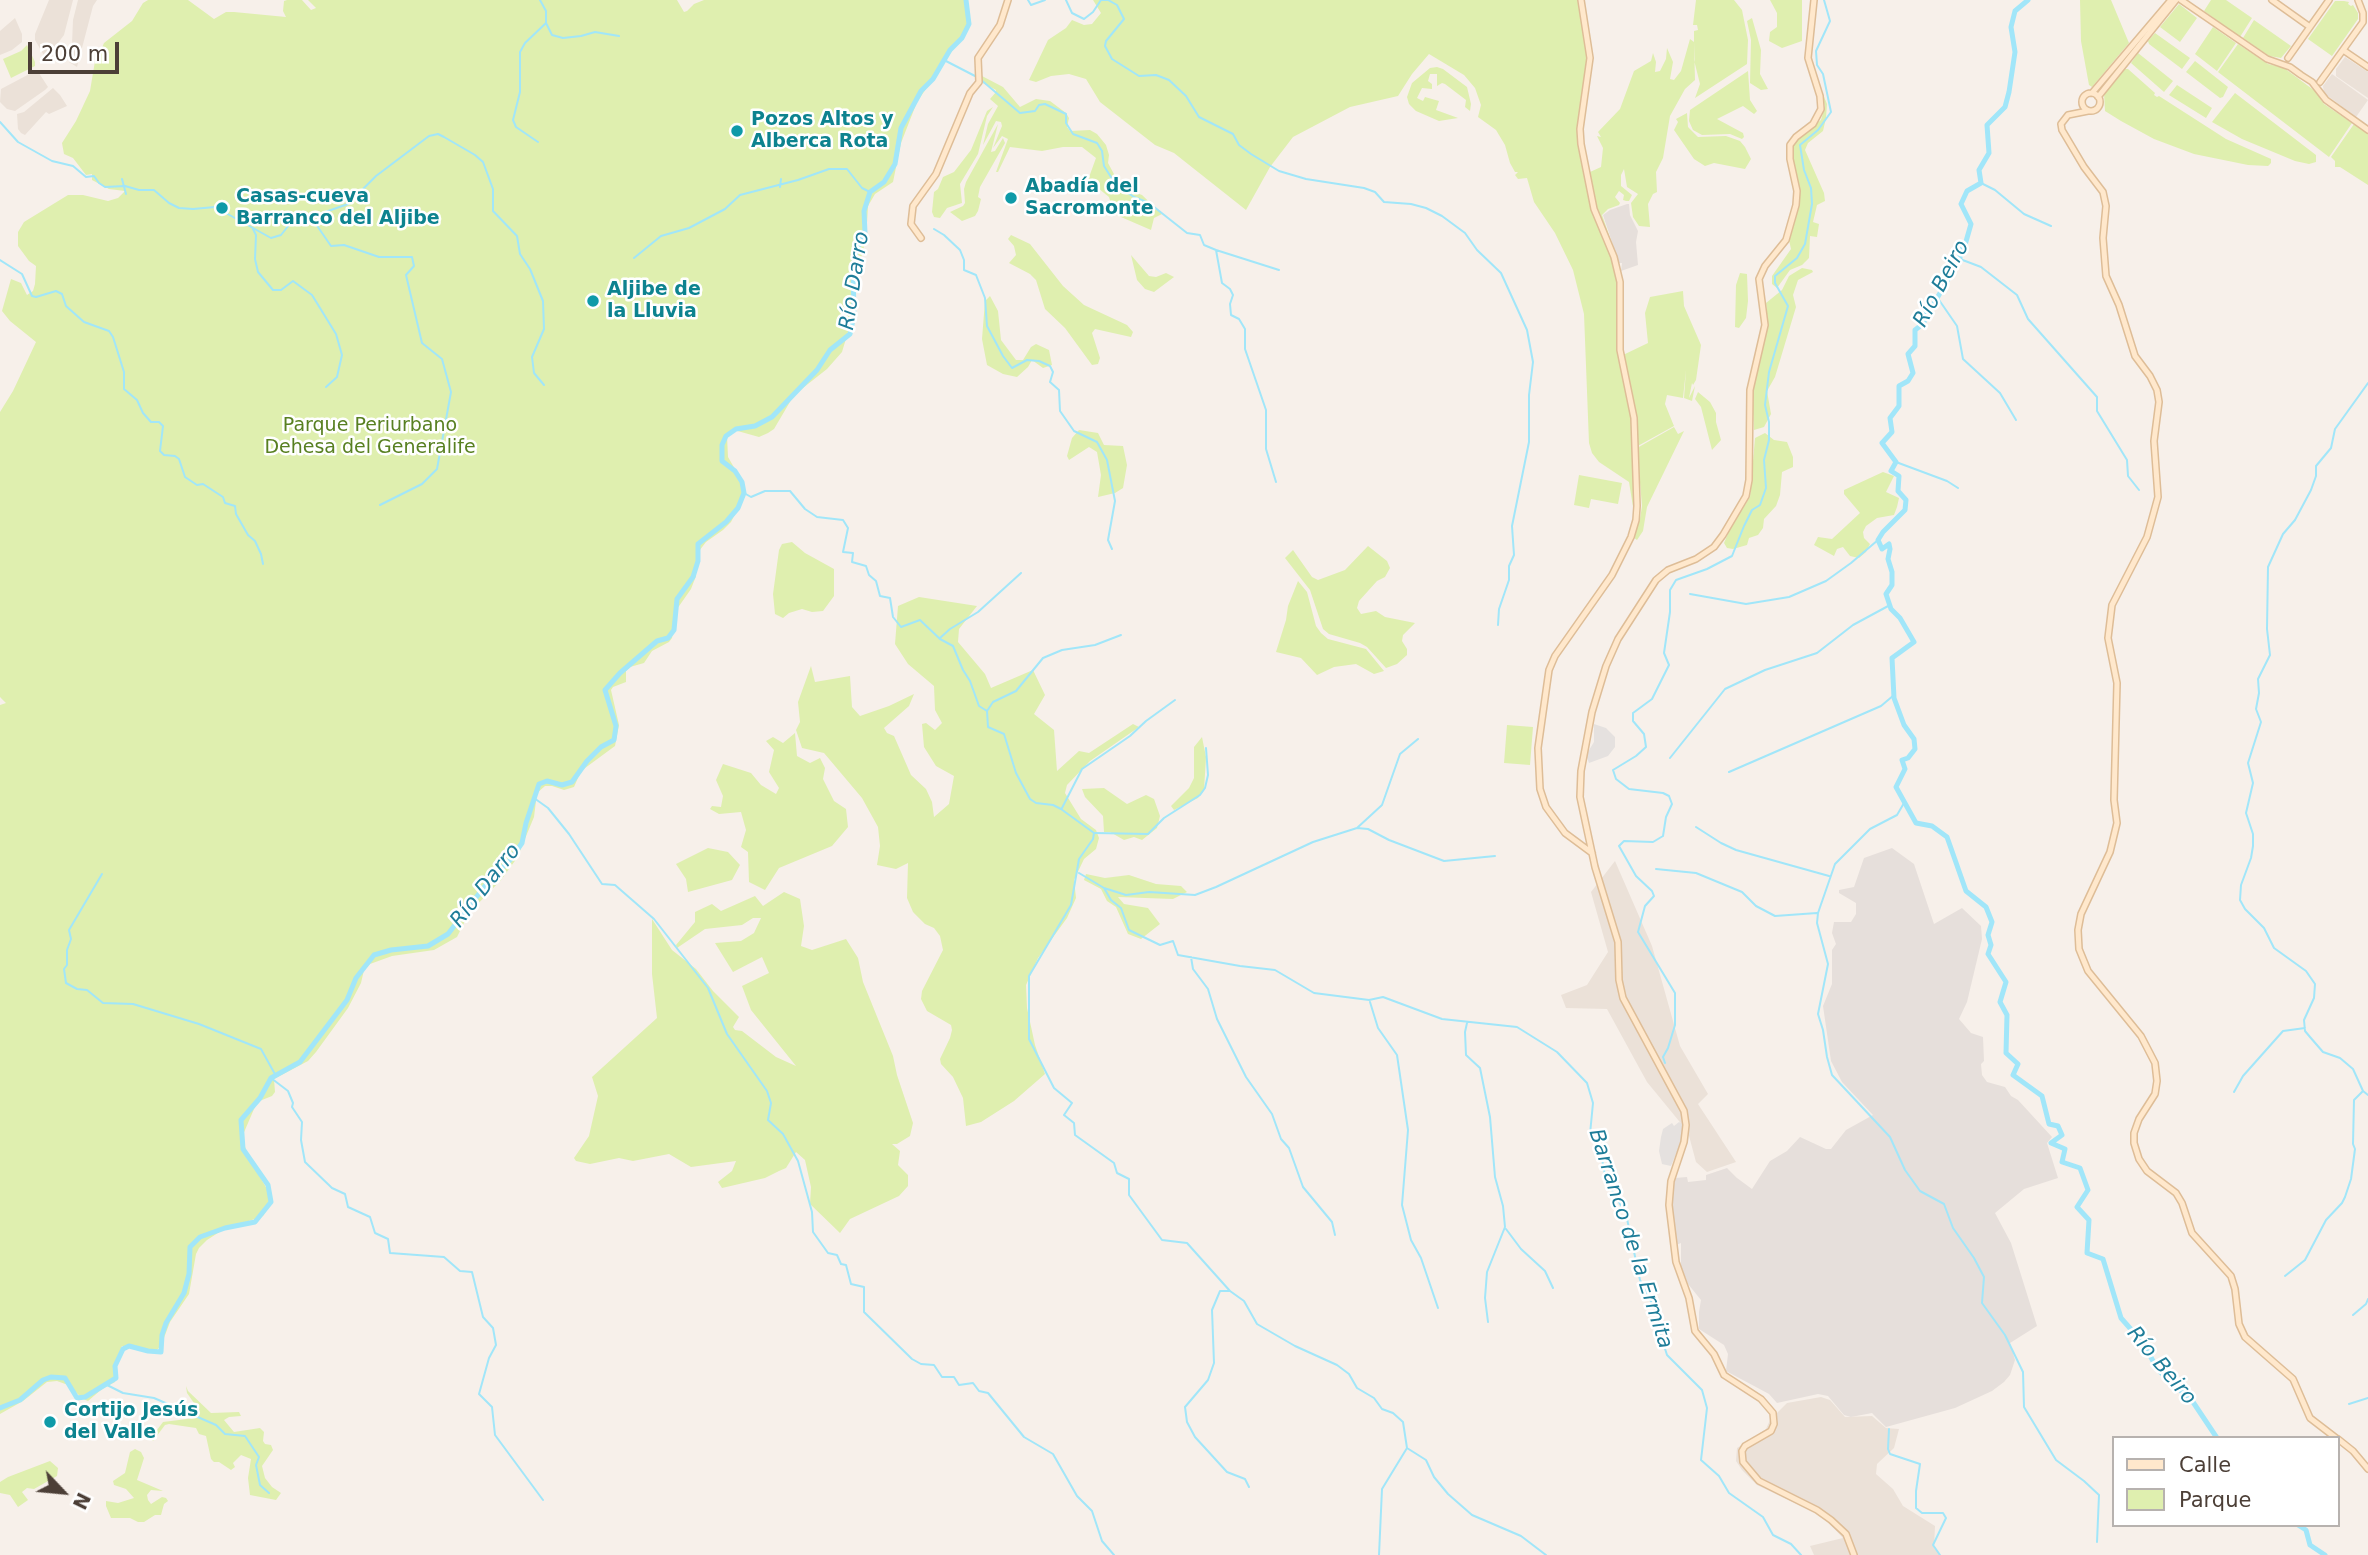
<!DOCTYPE html>
<html>
<head>
<meta charset="utf-8">
<style>
  body { margin:0 }
  #map { position:relative; width:2368px; height:1555px; overflow:hidden; background:#f7f0ea; font-family:"DejaVu Sans",sans-serif }
  canvas { display:block }
  .legend { position:absolute; left:2112px; top:1436px; width:228px; height:91px; box-sizing:border-box; background:#fff; border:2px solid #b7b2af; margin:0; padding:9px 12px; list-style:none; font-size:21px; color:#4c3f37 }
  .legend li { display:flex; align-items:center; gap:14px; height:35px }
  .legend b { width:35px; border:2px solid #b7b2af }
  .north { position:absolute; left:28px; top:1457px; width:70px; height:70px; -webkit-text-stroke:5px #fff; paint-order:stroke; rotate:116deg; font-size:19px; font-weight:700; line-height:28px; text-align:center; color:#4c3f37 }
  .north::after { content:''; display:block; margin:auto; width:24px; height:32px; background:#4c3f37; clip-path:polygon(50% 0,100% 100%,50% 72%,0 100%) }
  .scale { position:absolute; left:28px; top:42px; width:91px; height:32px; box-sizing:border-box; border:4px solid #4c3f37; border-top:0; padding-left:9px; font-size:21px; line-height:24px; white-space:nowrap; color:#4c3f37; -webkit-text-stroke:5px #fff; paint-order:stroke }
</style>
</head>
<body>
<div id="map">
<canvas width="2368" height="1555"></canvas>
<ul class="legend">
<li><b style="height:9px;background:#ffe8cc"></b>Calle</li>
<li><b style="height:19px;background:#dfefaf"></b>Parque</li>
</ul>
<div class="north">N</div>
<div class="scale">200 m</div>
</div>
<script>
const ctx = document.querySelector('canvas').getContext('2d');
ctx.lineJoin = 'round';
function fillPath(path, color) { ctx.fillStyle = color; ctx.fill(path, 'evenodd'); }
const toPath = rows => new Path2D(rows.map(r => 'M' + r).join(''));
function strokePath(path, color, width, dash) { ctx.strokeStyle = color; ctx.lineWidth = width; ctx.lineCap = dash ? 'butt' : 'round'; ctx.setLineDash(dash || []); ctx.stroke(path); }
function write(font, color, halo, rows, align = 'center') {
  ctx.font = font + ' "DejaVu Sans",sans-serif'; ctx.lineWidth = 5; ctx.setLineDash([]); ctx.textBaseline = 'middle'; ctx.strokeStyle = halo; ctx.fillStyle = color; for (const [text, x, y, turn = 0] of rows) {
    ctx.save(); ctx.translate(x, y); ctx.rotate((+turn || 0) * Math.PI / 180); ctx.textAlign = isNaN(turn) ? turn : align; if (halo) ctx.strokeText(text, 0, 0); ctx.fillText(text, 0, 0); ctx.restore();
  }
}
fillPath(toPath([
  [49,0,73,0,64,35,46,59,35,40,35,34],
  [78,0,97,0,93,6,77,67,69,62,72,44,73,20],
  [15,18,22,34,22,42,12,50,0,55,0,31],
  [2345,57,2368,72,2368,98,2336,76,2336,69],
  [37,70,48,87,45,90,15,111,7,109,0,102,1,89],
  [2332,74,2368,100,2356,117,2324,93,2323,86],
  [53,88,60,95,67,106,49,114,46,112,25,135,21,133,18,129,17,114,24,112],
  [1615,861,1652,946,1680,1046,1708,1094,1698,1104,1736,1162,1707,1172,1696,1162,1688,1132,1647,1082,1607,1009,1566,1008,1561,995,1587,985,1608,952,1591,892],
  [1821,1397,1830,1400,1845,1417,1872,1416,1886,1428,1899,1429,1894,1448,1877,1464,1876,1474,1893,1489,1903,1506,1935,1526,1934,1548,1940,1555,1814,1555,1810,1546,1843,1538,1822,1516,1757,1485,1742,1470,1736,1461,1737,1448,1766,1429,1770,1420,1787,1403]
]), '#ebe1d8');
fillPath(toPath([
  [1627,204,1629,204,1630,215,1638,231,1636,242,1638,265,1621,271,1622,263,1619,263,1603,215,1610,210],
  [1892,848,1914,864,1934,924,1962,908,1981,926,1982,939,1967,1002,1959,1019,1971,1033,1983,1037,1984,1061,1981,1064,1982,1075,1987,1082,2005,1087,2011,1096,2018,1100,2052,1137,2047,1143,2058,1178,2024,1189,1995,1213,2011,1243,2037,1326,2010,1343,2015,1360,2010,1375,2004,1382,1992,1391,1955,1408,1886,1427,1872,1413,1851,1417,1844,1415,1828,1396,1818,1394,1777,1403,1769,1394,1726,1371,1728,1354,1724,1345,1699,1329,1699,1312,1701,1300,1688,1284,1681,1266,1681,1243,1676,1245,1671,1195,1675,1178,1687,1177,1688,1182,1706,1180,1706,1175,1727,1168,1737,1178,1752,1189,1770,1161,1787,1151,1800,1137,1826,1149,1831,1149,1846,1130,1873,1115,1842,1082,1831,1061,1823,1006,1832,984,1832,950,1836,944,1832,933,1834,922,1851,922,1856,914,1856,903,1839,893,1839,890,1854,887,1864,858]
]), '#e6dfdb');
fillPath(toPath([
  [148,0,188,0,214,19,226,12,234,12,286,17,283,11,284,1,287,0,302,0,311,10,316,8,308,0,677,0,684,12,687,11,694,4,704,0,967,0,968,23,963,35,917,102,901,143,893,182,875,194,868,206,866,239,856,277,848,332,842,352,827,369,794,395,774,429,768,433,759,437,734,430,727,436,728,457,743,483,743,498,731,522,723,530,706,542,696,555,696,576,691,589,677,609,672,638,669,642,652,651,644,663,630,667,626,671,626,682,613,687,611,690,619,725,615,746,581,771,574,787,564,790,552,786,545,786,537,793,534,817,517,858,501,880,469,913,457,937,434,950,392,956,370,964,364,970,361,983,348,1008,316,1052,308,1061,274,1079,275,1092,272,1096,257,1102,242,1137,248,1156,267,1189,271,1204,263,1216,221,1231,207,1240,199,1248,196,1254,189,1294,170,1322,162,1343,158,1349,152,1352,122,1346,118,1355,115,1382,102,1389,88,1401,83,1399,68,1385,57,1381,47,1382,23,1401,0,1414,0,705,6,703,0,697,0,412,13,391,36,342,10,321,2,311,11,279,21,283,27,295,33,291,35,284,36,266,29,261,18,246,18,232,24,222,68,195,83,195,108,201,118,198,125,191,109,189,92,180,92,174,86,175,73,158,64,154,62,143,76,121,90,91,97,49,101,50,104,43,132,21,143,3],
  [1093,0,1578,0,1586,49,1587,72,1579,128,1591,201,1611,253,1620,293,1618,337,1632,419,1634,513,1629,482,1599,462,1592,453,1589,443,1584,314,1573,270,1555,233,1534,202,1527,178,1518,179,1515,175,1518,172,1515,172,1510,163,1505,145,1496,130,1478,117,1481,105,1475,88,1464,75,1429,54,1412,74,1398,96,1350,107,1293,137,1270,167,1246,210,1174,153,1155,145,1100,102,1086,79,1069,74,1051,76,1036,82,1029,80,1048,40,1066,28,1072,20,1084,25,1092,24,1101,13],
  [1696,0,1734,0,1742,10,1748,40,1747,64,1695,98,1700,84,1694,60,1694,31,1698,30,1697,25,1693,25],
  [1770,0,1802,0,1802,41,1782,48,1769,41,1770,32,1777,27,1777,13],
  [2080,0,2111,0,2129,43,2092,87,2089,85,2081,41],
  [2211,0,2226,0,2252,18,2240,37,2204,11],
  [2335,1,2344,1,2349,2,2348,4,2351,6,2353,5,2358,13,2358,19,2332,56,2308,39],
  [2179,4,2197,18,2180,42,2160,27],
  [1752,18,1761,50,1760,74,1768,89,1761,90,1750,83,1751,40,1747,21],
  [2254,20,2291,46,2281,58,2269,56,2243,38],
  [2213,27,2236,43,2217,71,2195,54],
  [2155,33,2190,58,2182,69,2149,44,2148,41],
  [1690,39,1694,42,1695,80,1685,89,1670,116,1663,158,1656,172,1657,192,1653,194,1648,204,1650,227,1639,226,1633,217,1631,203,1638,194,1627,187,1624,169,1621,175,1621,186,1632,195,1629,201,1626,201,1623,200,1624,195,1619,191,1615,197,1620,203,1619,205,1608,209,1602,215,1619,263,1596,210,1589,174,1590,172,1601,167,1603,148,1597,136,1601,137,1598,132,1620,109,1634,71,1651,61,1653,53,1656,62,1655,72,1660,71,1666,59,1667,48,1673,62,1670,79,1674,80,1681,71],
  [2238,44,2268,64,2284,68,2315,91,2324,104,2352,123,2329,157,2218,72],
  [27,45,35,62,35,66,11,78,3,59,21,51],
  [2138,53,2173,81,2164,92,2131,63],
  [2195,61,2228,87,2223,97,2220,98,2186,72],
  [1437,67,1443,69,1467,87,1471,104,1470,111,1465,107,1466,100,1445,84,1442,83,1437,86,1437,74,1430,74,1428,81,1432,84,1432,89,1422,88,1417,98,1423,101,1425,97,1439,101,1436,110,1458,118,1439,121,1416,111,1409,104,1407,97,1412,83,1430,68],
  [2124,69,2128,69,2155,93,2154,95,2157,97,2159,96,2226,139,2271,159,2271,163,2268,166,2248,165,2194,154,2154,139,2121,121,2105,111,2104,93],
  [1748,71,1750,100,1757,111,1754,114,1743,106,1717,119,1743,133,1744,137,1742,139,1730,134,1702,135,1693,130,1689,121,1690,110],
  [982,76,1003,87,1020,107,1036,99,1050,101,1066,113,1069,118,1067,127,1070,131,1090,130,1097,134,1106,145,1109,155,1108,163,1121,187,1142,195,1162,214,1154,218,1151,230,1114,214,1109,197,1088,180,1096,158,1082,147,1063,147,1042,151,1010,147,998,172,996,172,1008,139,1002,136,993,148,1002,126,1001,122,996,121,983,145,988,124,998,106,990,99,996,92,996,90,981,82],
  [2177,85,2212,108,2206,118,2169,95],
  [1820,87,1827,104,1826,118,1823,131,1808,143,1805,150,1824,193,1825,201,1817,205,1813,222,1819,224,1817,237,1810,236,1809,258,1802,265,1790,270,1777,288,1772,284,1772,276,1791,249,1789,240,1800,198,1792,159,1792,147,1796,140,1821,120,1825,106],
  [2235,93,2316,155,2316,162,2309,164,2295,161,2242,139,2212,122],
  [993,107,987,116,978,154,960,184,962,203,947,208,940,218,934,217,932,212,934,192,938,189,943,177,954,172,971,150,987,111],
  [1687,113,1688,127,1698,137,1726,136,1740,141,1745,147,1751,159,1745,169,1714,163,1705,166,1694,159,1674,130,1678,122,1676,119],
  [998,124,991,152,995,151,1003,138,1005,143,980,187,978,197,981,199,978,211,975,216,962,221,950,212,963,206,965,203,964,189,966,182],
  [2354,124,2368,134,2368,185,2340,167,2335,167,2335,161,2331,157],
  [1011,235,1030,244,1063,286,1084,305,1127,325,1133,332,1131,337,1095,329,1092,333,1100,358,1098,364,1092,365,1065,328,1045,309,1036,280,1030,274,1009,263,1016,255,1014,246,1008,239],
  [1131,255,1149,276,1156,277,1166,273,1174,277,1154,292,1145,289,1137,280],
  [1802,268,1812,270,1813,272,1798,280,1793,295,1796,307,1775,377,1767,391,1771,414,1764,427,1754,430,1752,393,1768,324,1766,303,1782,290,1789,276],
  [1740,273,1747,274,1748,301,1746,318,1739,328,1735,327,1736,285],
  [1683,291,1684,306,1701,345,1696,380,1693,385,1692,383,1689,398,1695,386,1692,401,1684,398,1686,370,1683,398,1667,395,1665,404,1674,426,1636,447,1623,355,1648,343,1645,313,1650,297],
  [990,296,998,311,1001,340,1016,360,1023,360,1031,347,1036,344,1049,350,1052,365,1043,368,1032,360,1028,367,1017,377,1003,374,987,365,982,339,985,301],
  [1698,392,1710,402,1716,413,1716,422,1721,440,1712,450,1701,407,1695,399],
  [1674,427,1678,434,1684,431,1647,507,1643,531,1637,540,1633,537,1640,519,1642,506,1637,448],
  [1079,430,1098,433,1104,445,1123,446,1127,465,1123,488,1115,493,1098,497,1101,475,1097,452,1089,447,1069,460,1067,456,1072,438],
  [1765,433,1774,440,1787,442,1793,457,1793,467,1782,472,1780,495,1776,506,1764,519,1763,528,1758,535,1749,538,1747,545,1733,549,1727,548,1724,543,1730,529,1750,497,1755,438],
  [1883,472,1894,476,1886,492,1899,498,1897,507,1894,515,1877,518,1866,526,1863,532,1864,538,1870,544,1866,552,1859,558,1850,556,1843,547,1837,549,1834,556,1814,545,1818,537,1832,539,1860,513,1844,494,1844,490],
  [1579,475,1622,483,1618,504,1591,499,1589,508,1574,505],
  [792,542,805,553,834,569,834,596,823,611,812,612,802,609,789,613,783,618,775,614,773,594,779,550,782,544],
  [1368,546,1387,561,1390,568,1385,577,1377,581,1359,601,1357,608,1361,614,1376,611,1385,617,1415,623,1403,635,1402,641,1407,649,1407,655,1397,664,1386,668,1367,647,1360,643,1329,634,1323,629,1310,590,1285,558,1293,550,1312,577,1318,580,1345,570],
  [1298,581,1307,592,1316,626,1321,633,1328,639,1366,649,1384,671,1374,674,1356,664,1334,667,1317,675,1301,658,1276,652,1286,620,1288,606],
  [919,597,977,606,959,629,958,642,985,674,991,688,1033,670,1045,695,1034,714,1054,730,1057,771,1079,751,1089,753,1133,724,1139,727,1090,761,1067,785,1065,793,1081,819,1096,830,1099,838,1096,849,1084,859,1074,880,1076,898,1067,918,1038,958,1026,985,1027,1008,1035,1045,1045,1074,1014,1101,981,1122,966,1126,963,1098,953,1077,941,1064,940,1059,950,1038,952,1030,951,1025,927,1011,921,999,922,991,943,950,940,936,934,928,925,924,913,912,907,898,908,863,896,869,877,865,880,846,878,827,862,798,824,753,802,748,796,730,800,722,798,702,811,666,815,682,850,676,852,707,860,716,889,706,914,694,909,706,884,728,887,733,894,736,911,775,926,789,932,802,934,817,949,804,954,776,936,766,924,747,922,724,926,723,935,730,942,723,935,710,934,686,908,664,895,644,898,606],
  [1507,725,1533,727,1530,765,1504,763],
  [795,733,797,756,810,763,820,758,825,768,823,779,834,801,846,809,848,827,832,846,779,868,765,890,749,882,748,852,741,847,746,830,741,812,719,814,710,809,712,806,721,807,723,796,716,780,723,764,751,773,761,785,776,794,779,788,769,772,774,750,766,741,773,737,783,743],
  [1202,737,1206,757,1204,790,1198,798,1174,810,1171,806,1189,788,1194,778,1194,747],
  [1104,788,1127,804,1146,795,1154,799,1160,816,1157,828,1142,840,1134,837,1124,840,1110,832,1104,832,1103,816,1085,797,1082,789],
  [708,848,728,852,740,865,732,880,688,892,686,879,676,864],
  [1086,874,1105,878,1129,875,1156,884,1181,886,1187,892,1173,899,1118,897,1124,904,1148,908,1160,924,1141,939,1128,934,1116,907,1107,901,1101,889,1084,880],
  [784,892,800,899,804,926,801,946,812,950,846,939,858,958,863,982,893,1056,897,1075,913,1123,910,1136,897,1144,892,1144,900,1151,898,1165,908,1175,908,1186,899,1196,850,1219,840,1233,810,1204,811,1187,805,1160,796,1152,786,1168,779,1171,765,1178,722,1188,718,1182,732,1171,736,1161,691,1167,669,1154,633,1161,619,1158,590,1164,576,1161,574,1158,589,1136,598,1096,592,1077,657,1018,652,974,652,919,672,950,696,969,713,991,739,1017,733,1027,735,1030,742,1031,776,1057,796,1066,751,1010,742,986,769,973,762,957,733,972,715,943,741,941,754,933,761,918,753,918,742,925,705,929,677,948,676,945,695,922,695,912,712,904,721,911,755,896,763,906],
  [186,1386,188,1391,211,1413,239,1412,241,1416,229,1417,224,1420,234,1432,260,1428,264,1432,263,1441,265,1444,271,1445,273,1450,262,1466,265,1478,272,1487,281,1493,276,1500,250,1495,248,1478,251,1459,241,1455,233,1463,235,1467,231,1470,219,1462,214,1462,211,1459,206,1436,199,1434,196,1428,169,1424,165,1425,153,1441,151,1438,163,1422,195,1418,196,1406,187,1393],
  [135,1449,141,1452,144,1458,137,1480,163,1491,151,1490,147,1495,148,1500,151,1504,162,1497,166,1498,168,1501,164,1504,161,1515,155,1515,144,1522,138,1522,130,1518,111,1518,106,1506,106,1501,118,1503,134,1498,126,1489,114,1485,113,1481,125,1473,130,1452],
  [50,1461,58,1468,57,1476,34,1489,27,1488,22,1492,28,1500,18,1507,10,1495,0,1493,0,1482,8,1477]
]), '#dfefaf');
fillPath(toPath([
  [1594,724,1606,728,1615,737,1615,747,1608,756,1589,763,1586,755,1594,742],
  [1679,1122,1683,1124,1681,1142,1671,1166,1662,1164,1659,1151,1661,1137,1663,1129,1672,1123,1674,1126]
]), '#e5e1df');
strokePath(toPath([
  [540,0,546,11,546,23,552,35,563,38,581,36,595,32,619,36],
  [1028,0,1031,5,1045,0],
  [1066,0,1072,13,1084,19,1093,12,1101,0,1108,0,1117,5,1124,19,1106,41,1105,46,1112,59,1139,76,1156,75,1169,80,1186,96,1199,117,1233,134,1239,145,1251,154,1279,171,1306,179,1364,188,1375,192,1384,202,1411,204,1426,208,1442,216,1465,233,1477,250,1501,273,1527,330,1533,362,1529,395,1529,442,1512,526,1514,555,1509,566,1509,580,1499,609,1498,625],
  [944,60,975,76],
  [980,79,1020,113,1035,111,1039,105,1045,104,1066,114,1066,123,1073,134,1097,143,1102,151,1104,166,1116,185,1134,197,1149,203,1187,233,1200,235,1204,245,1216,250,1222,283,1230,289,1233,295,1230,304,1231,315,1239,319,1245,329,1245,349,1266,410,1266,449,1276,482],
  [0,122,18,142,52,161,73,166,86,177,94,176,99,183,105,187,125,186,139,190,154,190,169,203,179,208,193,209,215,207,271,238,281,235,293,220,311,217,331,246,344,245,379,257,412,257,414,266,406,275,422,343,442,359,451,392,437,469,422,484,380,505],
  [538,142,516,127,513,120,520,92,520,52,525,43,546,23],
  [122,179,126,194],
  [1981,183,1995,190,2024,214,2051,226],
  [780,187,781,179],
  [311,217,348,204,376,176,429,136,438,134,444,137,475,155,483,162,493,189,493,211,517,236,520,254,530,269,543,301,544,329,532,357,534,373,544,385],
  [253,229,256,235,255,259,258,272,273,290,281,290,293,281,312,295,336,334,342,355,337,377,326,387],
  [934,229,944,235,960,250,964,260,964,270,976,275,985,298,987,326,1003,356,1012,368,1027,360,1039,361,1050,366,1053,372,1050,382,1059,390,1060,411,1074,431,1097,442,1107,460,1115,501,1108,540,1112,549],
  [1216,250,1279,270],
  [634,258,661,236,689,228,725,209,740,195,798,180,829,169,847,169,862,188,870,192],
  [1960,259,1981,267,2017,295,2028,319,2097,397,2097,411,2127,460,2128,476,2139,490],
  [0,260,22,274,32,296,36,297,56,291,62,294,66,306,84,322,109,331,113,337,124,372,124,389,137,400,143,413,151,422,159,422,163,426,160,451,164,455,175,456,179,459,185,477,197,485,203,484,223,497,225,503,235,506,236,514,248,535,255,541,261,554,263,564],
  [1937,297,1957,326,1963,359,2000,393,2016,420],
  [2368,383,2335,429,2331,448,2316,466,2316,476,2311,490,2295,520,2283,534,2268,567,2267,629,2270,655,2258,679,2259,693,2256,709,2261,722,2248,763,2253,783,2246,813,2253,834,2253,846,2251,858,2241,885,2240,900,2245,909,2264,928,2274,948,2306,971,2315,984,2314,998,2304,1020,2305,1031,2310,1037,2323,1052,2340,1058,2353,1069,2363,1091,2368,1095],
  [1896,462,1947,481,1958,488],
  [744,493,751,497,765,491,790,491,805,509,817,517,843,520,848,528,843,552,853,553,852,562,866,566,869,575,876,581,880,596,890,598,893,617,901,627,920,620,940,639,953,646,963,670,970,681,979,706,987,711,988,727,1004,734,1016,773,1030,799,1036,803,1053,805,1061,809,1094,833,1093,839,1079,859,1071,905,1029,976,1029,1039,1054,1088,1072,1103,1064,1115,1074,1123,1075,1135,1114,1163,1117,1173,1129,1179,1129,1195,1162,1240,1187,1243,1230,1291,1244,1301,1257,1324,1295,1346,1337,1365,1349,1374,1357,1388,1374,1398,1382,1409,1393,1413,1403,1422,1407,1448,1426,1460,1434,1477,1448,1494,1472,1515,1521,1536,1546,1555],
  [1690,594,1746,604,1789,597,1826,581,1851,563,1878,540],
  [940,638,950,629,978,612,1021,573],
  [987,711,993,702,1016,691,1043,658,1062,650,1095,645,1121,635],
  [1670,758,1725,689,1765,670,1817,653,1853,625,1890,605],
  [1729,772,1881,706,1894,695],
  [534,798,548,808,569,834,602,884,615,885,654,919,708,988,727,1034,767,1091,771,1103,768,1120,783,1134,798,1161,812,1212,813,1232,828,1253,837,1255,841,1264,846,1265,851,1284,864,1287,864,1312,912,1359,921,1364,934,1365,942,1377,954,1377,959,1385,973,1383,979,1391,988,1393,1024,1437,1053,1454,1077,1496,1092,1511,1102,1541,1114,1555],
  [1904,803,1897,815,1870,829,1835,864,1818,913,1817,923,1828,964,1818,1014,1823,1030,1827,1057,1832,1075,1890,1137,1905,1170,1920,1191,1944,1204,1953,1228,1974,1258,1984,1277,1982,1303,2005,1335,2023,1372,2024,1407,2056,1460,2084,1481,2099,1495,2097,1542],
  [1062,808,1082,769,1130,736,1146,721,1175,700],
  [1696,827,1721,843,1736,850,1829,876],
  [1357,828,1368,829,1389,840,1444,861,1495,856],
  [1095,833,1148,834,1164,818,1200,795,1205,788,1208,775,1206,748],
  [1656,869,1696,873,1742,892,1756,906,1775,916,1817,913],
  [1079,873,1104,888,1126,895,1149,892,1195,895,1216,887,1313,842,1357,828,1382,805,1400,754,1418,739],
  [102,874,69,930,71,939,67,950,67,965,64,969,66,983,77,989,87,990,103,1003,133,1004,199,1024,261,1049,276,1076],
  [1104,888,1111,900,1121,908,1129,930,1160,945,1173,941,1178,955,1240,966,1275,970,1314,993,1369,1000,1383,997,1442,1019,1517,1027,1557,1052,1587,1083,1593,1103,1590,1134,1600,1149,1606,1180,1626,1214,1640,1280,1660,1319,1660,1333,1667,1355,1702,1390,1707,1408,1701,1460,1719,1476,1729,1493,1763,1517,1773,1535,1791,1544,1801,1555],
  [1191,957,1193,969,1208,989,1217,1019,1246,1077,1272,1114,1281,1139,1289,1148,1303,1187,1332,1222,1335,1235],
  [1370,1002,1378,1028,1397,1055,1408,1130,1402,1205,1411,1240,1421,1258,1438,1308],
  [1467,1023,1465,1032,1466,1055,1480,1068,1490,1117,1495,1177,1503,1206,1505,1227,1487,1272,1485,1298,1488,1322],
  [1665,1063,1663,1057,1668,1048,1675,1025,1675,993,1638,932,1645,906,1654,896,1652,891,1636,876,1619,846,1624,841,1653,842,1663,836,1666,817,1672,804,1669,796,1663,793,1629,789,1616,779,1613,770,1636,756,1646,747,1644,734,1633,721,1633,713,1652,699,1669,665,1664,653,1670,612,1670,590,1676,580,1707,569,1732,556,1744,526,1752,510,1760,505,1766,488,1764,460,1769,440,1769,422,1765,405,1769,372,1788,306,1775,283,1775,276,1797,258,1805,244,1812,204,1811,188,1804,170,1800,145,1818,130,1831,112,1823,74,1817,65,1816,51,1830,21,1824,0],
  [271,1078,288,1091,293,1103,292,1107,302,1122,301,1140,305,1162,332,1188,345,1194,348,1207,370,1217,375,1233,388,1239,390,1253,444,1257,460,1271,472,1272,483,1317,493,1328,496,1345,489,1358,479,1394,492,1407,495,1435,543,1500],
  [2234,1092,2243,1076,2283,1031,2305,1028],
  [1506,1229,1521,1249,1545,1271,1553,1288],
  [2285,1276,2305,1260,2326,1220,2342,1203,2345,1197,2351,1179,2355,1149,2353,1144,2354,1100,2363,1091],
  [1230,1291,1220,1291,1212,1310,1214,1363,1208,1380,1185,1407,1187,1422,1195,1437,1227,1472,1245,1479,1249,1487],
  [2353,1315,2366,1304,2368,1299],
  [107,1385,123,1393,154,1398,216,1425,225,1434,245,1436,259,1457,256,1465,260,1485,269,1493],
  [2349,1404,2368,1398],
  [1889,1429,1888,1449,1890,1454,1920,1464,1916,1491,1916,1508,1922,1513,1943,1513,1946,1518,1933,1545,1940,1555],
  [1379,1555,1382,1489,1407,1448]
]), '#a1e6f9', 2);
strokePath(toPath([
  [2028,0,2015,11,2011,27,2015,52,2009,92,2005,107,1987,125,1989,153,1979,170,1981,183,1967,191,1961,204,1971,224,1965,245,1960,252,1960,259,1933,305,1926,309,1924,323,1915,330,1915,346,1908,354,1913,373,1908,381,1899,386,1899,406,1890,418,1892,432,1882,443,1896,462,1891,471,1899,476,1898,491,1906,500,1905,510,1883,532,1878,540,1882,549,1889,544,1890,549,1888,559,1892,572,1892,585,1886,594,1891,609,1900,618,1914,642,1892,658,1894,698,1904,725,1914,739,1915,749,1908,758,1902,760,1905,769,1896,787,1916,823,1932,826,1947,837,1966,891,1986,907,1992,922,1988,935,1991,945,1988,954,2006,982,2000,1002,2007,1015,2006,1053,2018,1064,2013,1075,2042,1096,2049,1124,2058,1126,2062,1135,2051,1143,2065,1149,2062,1162,2080,1168,2088,1190,2077,1207,2089,1220,2087,1253,2103,1259,2121,1318,2143,1343,2158,1370,2193,1402,2217,1438],
  [0,1408,20,1400,43,1380,51,1377,65,1378,77,1398,85,1397,116,1378,115,1366,123,1349,129,1346,148,1351,161,1352,162,1335,166,1323,184,1293,189,1274,190,1247,200,1237,225,1228,255,1222,271,1202,268,1185,243,1149,241,1120,260,1098,271,1078,300,1062,347,1000,356,978,374,955,391,950,428,946,448,934,488,882,511,859,522,843,526,823,539,784,547,781,562,785,572,782,587,761,601,747,614,740,616,726,605,690,620,673,657,641,668,638,674,630,677,599,693,577,698,561,698,544,726,522,738,508,744,493,742,482,735,471,722,461,722,445,726,436,736,429,755,426,772,417,817,370,830,350,850,334,854,315,853,268,856,251,865,233,864,211,870,192,884,182,895,164,901,128,921,91,933,79,950,50,962,38,969,24,966,0],
  [2298,1525,2306,1530,2310,1545,2325,1555]
]), '#a1e6f9', 5);
const secondary = toPath([
  [1581,0,1590,58,1580,129,1581,144,1594,209,1614,257,1620,282,1620,350,1634,418,1637,506,1636,520,1631,537,1612,575,1555,656,1549,670,1538,748,1540,789,1546,807,1565,833,1592,853],
  [1814,0,1808,58,1820,96,1821,109,1813,124,1796,137,1790,145,1790,159,1797,191,1796,205,1786,240,1765,266,1759,279,1765,325,1750,390,1749,480,1746,496,1723,535,1714,547,1696,559,1668,570,1656,580,1618,639,1606,666,1592,712,1581,771,1580,797,1595,867,1618,942,1619,980,1623,998,1684,1111,1686,1125,1684,1142,1671,1181,1669,1205,1676,1262,1689,1298,1695,1331,1714,1354,1724,1375,1761,1399,1773,1413,1774,1424,1771,1431,1745,1446,1742,1451,1743,1462,1759,1481,1817,1510,1831,1520,1846,1534,1854,1555],
  [2181,0,2267,59,2290,67,2301,75,2312,82,2326,100,2368,130],
  [2272,0,2310,27],
  [2343,50,2368,67],
  [2288,58,2329,0],
  [2320,82,2363,22,2363,13,2358,0],
  '2082 102a9 9 0 1 1 18 0a9 9 0 1 1-18 0Z',
  [2092,93,2171,0],
  [2098,97,2176,0],
  [2088,111,2068,115,2061,124,2062,130,2084,167,2103,192,2106,206,2103,238,2106,276,2119,305,2135,356,2150,376,2157,390,2159,402,2154,441,2158,497,2147,537,2112,605,2108,638,2117,683,2114,800,2117,823,2110,852,2081,914,2078,930,2079,949,2088,971,2141,1036,2155,1063,2157,1081,2155,1094,2139,1119,2134,1133,2134,1143,2139,1159,2147,1171,2176,1193,2182,1203,2192,1233,2231,1276,2235,1289,2239,1324,2245,1337,2293,1379,2310,1418,2336,1438],
  [921,238,911,224,913,206,936,174,970,93,979,82,978,58,1000,25,1008,0],
  [2338,1439,2353,1451,2368,1469]
]);
strokePath(secondary, '#debd97', 8);
strokePath(secondary, '#ffe8cc', 5);
for (const [x, y, r, color] of [
  [737,131,7,"#0f9aa8"],
  [1011,198,7,"#0f9aa8"],
  [222,208,7,"#0f9aa8"],
  [593,301,7,"#0f9aa8"],
  [50,1422,7,"#0f9aa8"]
]) { const dot = new Path2D(); dot.arc(x, y, r, 0, 2 * Math.PI); ctx.fillStyle = color; ctx.fill(dot); strokePath(dot, '#fff', 2.5); }
write('bold 19px', '#0d838f', '#fff', [
  ["Pozos Altos y",751,120],
  ["Alberca Rota",751,142],
  ["Abadía del",1025,187],
  ["Sacromonte",1025,209],
  ["Casas-cueva",236,197],
  ["Barranco del Aljibe",236,219],
  ["Aljibe de",607,290],
  ["la Lluvia",607,312],
  ["Cortijo Jesús",64,1411],
  ["del Valle",64,1433]
], 'left');
write('19px', '#588021', '#fff', [
  ["Parque Periurbano",370,426],
  ["Dehesa del Generalife",370,448]
]);
write('italic 21px', '#1e7d99', '#fff', [
  ["Río Darro",855,281,-81],
  ["Río Beiro",1942,284,-62],
  ["Río Darro",486,886,-52],
  ["Barranco de la Ermita",1630,1239,72],
  ["Río Beiro",2161,1366,50]
]);
</script>
</body>
</html>
